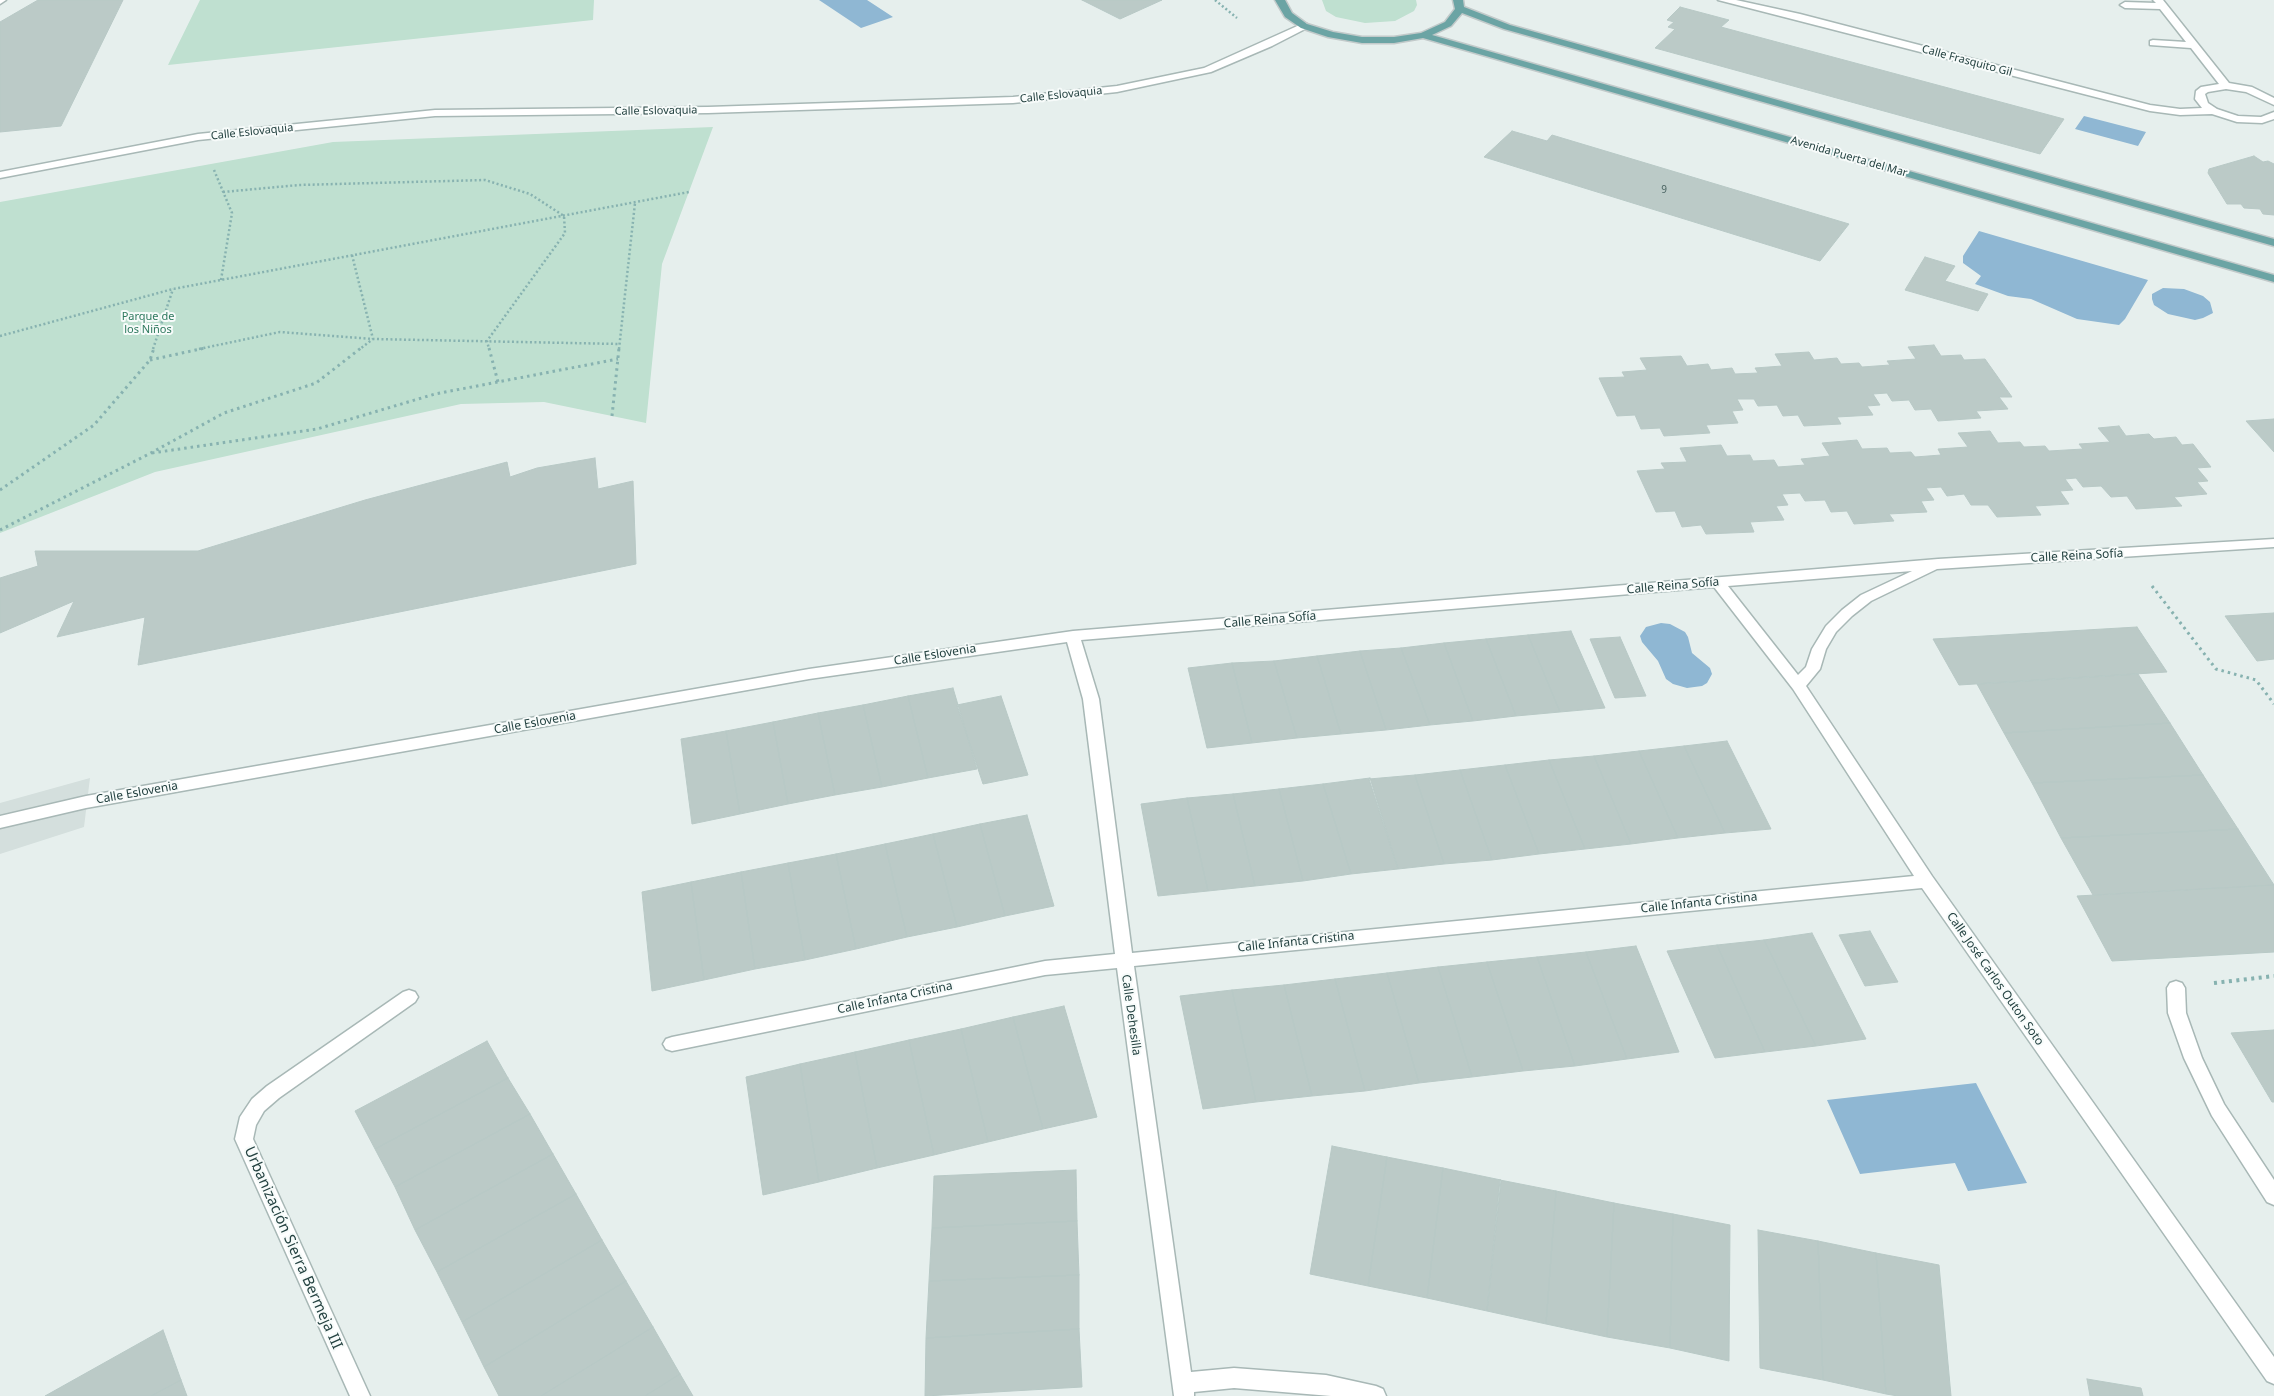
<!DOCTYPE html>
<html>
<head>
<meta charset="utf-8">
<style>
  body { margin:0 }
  canvas { display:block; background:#e6efed }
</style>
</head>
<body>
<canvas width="2274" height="1396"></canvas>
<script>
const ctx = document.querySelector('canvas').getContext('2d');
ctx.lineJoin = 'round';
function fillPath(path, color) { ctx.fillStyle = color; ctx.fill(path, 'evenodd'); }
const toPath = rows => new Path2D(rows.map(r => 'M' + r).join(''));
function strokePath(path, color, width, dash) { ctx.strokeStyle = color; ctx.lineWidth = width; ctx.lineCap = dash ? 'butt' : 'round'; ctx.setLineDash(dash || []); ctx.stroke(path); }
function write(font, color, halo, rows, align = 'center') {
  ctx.font = font + ' "Noto Sans",sans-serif'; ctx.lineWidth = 4; ctx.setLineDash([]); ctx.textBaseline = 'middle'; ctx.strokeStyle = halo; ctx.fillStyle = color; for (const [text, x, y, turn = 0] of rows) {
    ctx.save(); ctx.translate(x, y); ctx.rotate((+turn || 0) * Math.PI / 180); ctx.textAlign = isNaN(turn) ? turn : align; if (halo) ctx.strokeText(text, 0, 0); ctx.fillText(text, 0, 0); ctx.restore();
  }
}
fillPath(toPath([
  [90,778,84,827,0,854,0,803]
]), '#d4dfdd');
fillPath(toPath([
  [200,0,594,0,593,20,168,65],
  [1322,0,1416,0,1417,5,1414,11,1395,21,1365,23,1336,17,1326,11],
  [713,127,662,264,646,423,544,402,461,404,155,472,0,533,0,202,333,142]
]), '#bfe0d0');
fillPath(toPath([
  [819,0,867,0,893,17,861,28],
  [2084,116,2146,132,2138,146,2075,129],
  [1979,231,2148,280,2125,319,2119,325,2077,319,2031,299,2008,296,1975,284,1981,276,1963,263,1963,256],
  [2163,288,2184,289,2203,296,2210,302,2213,313,2203,318,2195,320,2168,314,2154,305,2152,299,2152,294],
  [1661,623,1670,624,1685,632,1688,637,1692,653,1710,668,1712,674,1707,683,1702,686,1687,688,1673,684,1666,679,1658,661,1642,642,1640,636,1646,627],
  [1976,1083,2027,1183,1968,1191,1955,1163,1860,1174,1827,1100]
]), '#8fb7d3');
const building = toPath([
  [38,0,123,0,61,126,0,132,0,22,38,0],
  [1082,0,1162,0,1120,19,1082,0],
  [1680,7,1729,20,1721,27,2064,119,2040,154,1655,48,1675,29,1668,27,1674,22,1667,20,1680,7],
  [1512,131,1547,141,1552,135,1849,224,1820,261,1484,157,1512,131],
  [2254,156,2263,162,2268,161,2274,164,2274,215,2263,214,2260,209,2244,208,2241,204,2227,204,2208,173,2209,169,2254,156],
  [1925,257,1955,266,1945,281,1988,294,1978,311,1905,290,1925,257],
  [1934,345,1941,356,1961,355,1964,360,1985,359,2012,397,1999,397,2008,409,1976,411,1981,418,1938,421,1931,409,1915,410,1909,400,1892,401,1887,393,1873,394,1880,405,1867,406,1873,415,1837,417,1841,424,1804,426,1798,415,1783,416,1777,405,1758,406,1754,399,1737,399,1743,410,1732,411,1738,423,1706,425,1710,433,1664,436,1660,428,1641,429,1635,415,1617,416,1599,378,1625,377,1622,372,1647,370,1640,358,1681,356,1687,366,1708,364,1711,370,1732,368,1735,374,1758,373,1755,368,1782,366,1775,354,1809,352,1814,360,1837,358,1841,364,1859,363,1862,367,1890,365,1887,361,1916,359,1908,347,1934,345],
  [2274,419,2274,452,2246,421,2274,419],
  [2119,426,2126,436,2149,434,2154,439,2176,437,2182,445,2193,444,2211,467,2197,468,2208,481,2197,482,2207,494,2174,497,2182,506,2136,509,2127,496,2111,497,2101,486,2083,487,2076,478,2065,479,2073,490,2060,491,2069,504,2035,506,2041,515,1997,517,1988,505,1971,505,1964,494,1947,496,1941,487,1926,488,1934,500,1921,501,1927,512,1889,514,1894,521,1854,524,1847,511,1831,512,1825,500,1805,501,1800,493,1782,494,1788,505,1776,506,1784,520,1750,522,1754,532,1706,534,1701,525,1682,527,1675,511,1656,512,1637,471,1665,469,1661,463,1687,462,1680,448,1721,445,1727,456,1750,455,1753,461,1774,460,1778,467,1805,465,1801,459,1830,456,1822,443,1857,440,1862,449,1887,448,1890,453,1911,452,1915,457,1941,455,1938,449,1968,447,1958,433,1990,431,1998,443,2020,442,2024,447,2045,446,2049,451,2083,449,2079,444,2110,442,2098,428,2119,426],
  [595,458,598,489,633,481,636,564,138,665,145,617,57,637,74,601,0,633,0,578,38,566,35,551,198,551,365,500,507,462,510,477,537,468,595,458],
  [2274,613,2274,659,2257,661,2225,616,2274,613],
  [2137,627,2167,672,1959,685,1933,639,2137,627],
  [1571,631,1605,708,1560,712,1528,635,1571,631],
  [1528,635,1560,712,1516,716,1486,639,1528,635],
  [1620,637,1646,696,1615,698,1590,639,1620,637],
  [1486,639,1516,716,1473,721,1444,643,1486,639],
  [1444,643,1473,721,1430,725,1401,648,1444,643],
  [1401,648,1430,725,1386,730,1360,651,1401,648],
  [1360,651,1386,730,1341,734,1317,656,1360,651],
  [1317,656,1341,734,1297,738,1274,661,1317,656],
  [1274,661,1297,738,1252,743,1232,663,1274,661],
  [1232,663,1252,743,1207,748,1188,668,1232,663],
  [2138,674,2170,723,2004,733,1977,684,2138,674],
  [953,688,977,769,928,778,908,696,953,688],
  [908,696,928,778,882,787,863,705,908,696],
  [1001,696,1028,775,983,784,957,705,1001,696],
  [863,705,882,787,835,795,818,713,863,705],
  [818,713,835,795,788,804,773,722,818,713],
  [773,722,788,804,740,814,726,731,773,722],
  [2170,723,2203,775,2032,783,2004,733,2170,723],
  [726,731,740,814,692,824,681,739,726,731],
  [1727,741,1771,829,1725,833,1684,746,1727,741],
  [1684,746,1725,833,1678,838,1639,751,1684,746],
  [1639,751,1678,838,1631,844,1594,756,1639,751],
  [1594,756,1631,844,1585,849,1549,760,1594,756],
  [1549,760,1585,849,1539,854,1505,765,1549,760],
  [1505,765,1539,854,1492,860,1460,770,1505,765],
  [1460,770,1492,860,1444,864,1415,775,1460,770],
  [1415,775,1444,864,1398,869,1369,779,1415,775],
  [2203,775,2238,829,2061,838,2032,783,2203,775],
  [1370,778,1398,869,1351,874,1323,784,1370,778],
  [1323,784,1351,874,1303,881,1279,789,1323,784],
  [1279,789,1303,881,1255,886,1233,794,1279,789],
  [1233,794,1255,886,1208,891,1187,798,1233,794],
  [1187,798,1208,891,1158,896,1141,804,1187,798],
  [1027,815,1054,906,1005,916,980,824,1027,815],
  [980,824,1005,916,957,927,933,834,980,824],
  [2238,829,2274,885,2093,895,2061,838,2238,829],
  [933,834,957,927,907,937,885,844,933,834],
  [885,844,907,937,856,949,836,854,885,844],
  [836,854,856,949,805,960,788,863,836,854],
  [788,863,805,960,755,969,741,872,788,863],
  [741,872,755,969,704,980,691,882,741,872],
  [691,882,704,980,652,991,642,892,691,882],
  [2274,885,2274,952,2112,961,2077,896,2274,885],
  [1870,931,1898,982,1865,986,1839,935,1870,931],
  [1812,933,1866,1039,1816,1046,1764,940,1812,933],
  [1764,940,1816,1046,1765,1052,1717,945,1764,940],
  [1717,945,1765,1052,1715,1058,1667,951,1717,945],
  [1636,946,1679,1052,1627,1059,1586,952,1636,946],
  [1586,952,1627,1059,1575,1066,1537,957,1586,952],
  [1537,957,1575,1066,1523,1071,1487,962,1537,957],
  [1487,962,1523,1071,1472,1077,1438,967,1487,962],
  [1438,967,1472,1077,1419,1083,1387,973,1438,967],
  [1387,973,1419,1083,1365,1091,1335,979,1387,973],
  [1335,979,1365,1091,1312,1096,1284,985,1335,979],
  [1284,985,1312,1096,1256,1102,1232,990,1284,985],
  [1232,990,1256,1102,1203,1109,1180,996,1232,990],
  [1064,1006,1097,1117,1043,1129,1013,1017,1064,1006],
  [1013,1017,1043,1129,988,1142,961,1029,1013,1017],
  [961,1029,988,1142,934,1155,909,1040,961,1029],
  [2274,1030,2274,1102,2272,1102,2231,1033,2274,1030],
  [909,1040,934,1155,877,1168,855,1052,909,1040],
  [487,1041,508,1078,375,1149,355,1111,487,1041],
  [855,1052,877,1168,819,1182,800,1064,855,1052],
  [800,1064,819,1182,763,1195,746,1077,800,1064],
  [508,1078,530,1114,395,1187,375,1149,508,1078],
  [530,1114,553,1154,415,1230,395,1187,530,1114],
  [1332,1146,1387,1157,1368,1286,1310,1274,1332,1146],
  [553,1154,576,1194,437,1272,415,1230,553,1154],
  [1387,1157,1443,1168,1427,1298,1368,1286,1387,1157],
  [1443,1168,1501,1180,1487,1311,1427,1298,1443,1168],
  [1076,1170,1077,1221,932,1228,934,1176,1076,1170],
  [1500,1180,1556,1191,1546,1324,1487,1311,1500,1180],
  [1556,1191,1614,1203,1607,1337,1546,1324,1556,1191],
  [576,1194,602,1240,462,1322,437,1272,576,1194],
  [1614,1203,1673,1214,1670,1348,1607,1337,1614,1203],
  [1673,1214,1730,1225,1729,1361,1670,1348,1673,1214],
  [1077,1221,1079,1275,929,1281,932,1228,1077,1221],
  [1758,1230,1818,1241,1823,1380,1760,1368,1758,1230],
  [602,1240,626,1281,484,1367,462,1322,602,1240],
  [1818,1241,1876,1253,1886,1394,1823,1380,1818,1241],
  [1876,1253,1939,1265,1951,1396,1898,1396,1886,1394,1876,1253],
  [1079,1275,1079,1329,926,1338,929,1281,1079,1275],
  [626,1281,653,1327,541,1396,499,1396,484,1367,626,1281],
  [653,1327,680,1374,645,1396,541,1396,653,1327],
  [1079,1329,1082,1387,925,1396,926,1338,1079,1329],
  [163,1330,181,1380,151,1396,45,1396,163,1330],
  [680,1374,693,1396,645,1396,680,1374],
  [2087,1379,2141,1388,2143,1396,2090,1396,2087,1379],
  [181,1380,187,1396,151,1396,181,1380]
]);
fillPath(building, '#bbcac7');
strokePath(building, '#b8c9c6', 1);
const minor = toPath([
  [0,0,6,0,0,4,0,0],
  [1718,0,1736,0,1800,14,2150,105,2180,109,2202,108,2195,99,2196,91,2201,87,2219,84,2191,48,2150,45,2150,41,2153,40,2186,42,2160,9,2125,8,2120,5,2125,2,2156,3,2153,0,2163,0,2229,83,2252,87,2274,98,2274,105,2246,92,2226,89,2208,92,2205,94,2208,103,2217,109,2238,116,2261,117,2274,112,2274,119,2262,123,2237,122,2212,114,2180,115,2150,111,1718,0],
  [1304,23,1307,24,1307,28,1272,46,1211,72,1117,92,1013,103,708,113,435,116,198,140,0,178,0,172,198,134,435,110,708,107,1013,97,1117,86,1204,68,1304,23],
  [2274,539,2274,547,1937,569,1871,601,1852,616,1836,632,1826,649,1820,669,1806,686,1932,876,2274,1357,2274,1384,2267,1381,1922,888,1134,966,1191,1372,1234,1368,1326,1375,1376,1386,1383,1389,1386,1396,1331,1396,1234,1388,1194,1392,1194,1396,1174,1396,1117,968,1045,975,672,1051,666,1049,663,1044,666,1039,672,1037,1045,961,1115,954,1083,699,1067,642,809,679,86,808,0,828,0,816,86,796,809,669,1073,631,1938,559,2274,539],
  [1912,571,1861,595,1842,610,1826,626,1812,649,1806,667,1798,675,1728,586,1912,571],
  [1714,587,1793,689,1914,876,1132,953,1099,699,1081,640,1714,587],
  [2176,981,2182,983,2185,988,2186,1013,2202,1058,2224,1104,2274,1180,2274,1205,2267,1202,2212,1116,2184,1058,2168,1013,2167,988,2170,983,2176,981],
  [409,990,415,992,418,997,415,1002,279,1098,264,1111,256,1125,253,1139,370,1396,350,1396,235,1139,240,1117,252,1099,267,1086,403,992,409,990]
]);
const major = toPath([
  [1275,0,1285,0,1292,13,1307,24,1333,32,1362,37,1394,37,1421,33,1445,22,1455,9,1453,0,1463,0,1464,7,1510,25,2274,239,2274,246,1504,29,1462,13,1451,26,1432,35,2274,275,2274,282,1423,38,1394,43,1362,43,1328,37,1301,28,1285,17,1275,0]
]);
strokePath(minor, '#a8b8b6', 3);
strokePath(major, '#c2caca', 3);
strokePath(toPath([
  [1215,0,1237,18],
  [214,170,232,213,221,280],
  [223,192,299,185,485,180,530,194,564,216,565,233,487,341,489,349],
  [352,255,373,339,360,349],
  [0,336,173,289,689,192],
  [153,349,173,289],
  [199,349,280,332,373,339,620,344],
  [619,349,635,203]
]), '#87b2b0', 2.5, [2, 2.5]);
strokePath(toPath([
  [489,348,498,382],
  [150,360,205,348],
  [612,416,619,348],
  [152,453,317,429,435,394,618,359],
  [0,490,94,425,150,360,154,348],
  [0,530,149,454,224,413,316,383,361,348],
  [2152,586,2216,669,2256,680,2274,704]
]), '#87b2b0', 3, [2.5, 4]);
strokePath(toPath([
  [2214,983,2274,976]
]), '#87b2b0', 4, [3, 4.5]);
fillPath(minor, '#fff');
fillPath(major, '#6ba4a4');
write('10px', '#4a6462', null, [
  ["9",1664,190]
]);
write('11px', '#244241', '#f7fbfa', [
  ["Calle Frasquito Gil",1967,61,15],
  ["Calle Eslovaquia",1061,95,-6],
  ["Calle Eslovaquia",656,111,-1],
  ["Calle Eslovaquia",252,132,-6],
  ["Avenida Puerta del Mar",1849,157,16]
]);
write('11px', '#2e795e', '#f7fbfa', [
  ["Parque de",148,317],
  ["los Niños",148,330]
]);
write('12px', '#244241', '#f7fbfa', [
  ["Calle Reina Sofía",2077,556,-3],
  ["Calle Reina Sofía",1673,586,-5],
  ["Calle Reina Sofía",1270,620,-5],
  ["Calle Eslovenia",935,655,-9],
  ["Calle Eslovenia",535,723,-10],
  ["Calle Eslovenia",137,793,-10],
  ["Calle Infanta Cristina",1699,903,-6],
  ["Calle Infanta Cristina",1296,942,-6],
  ["Calle José Carlos Outon Soto",1995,979,55],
  ["Calle Infanta Cristina",895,998,-12],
  ["Calle Dehesilla",1131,1015,82]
]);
write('15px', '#244241', '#f7fbfa', [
  ["Urbanización Sierra Bermeja III",293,1248,66]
]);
</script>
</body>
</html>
